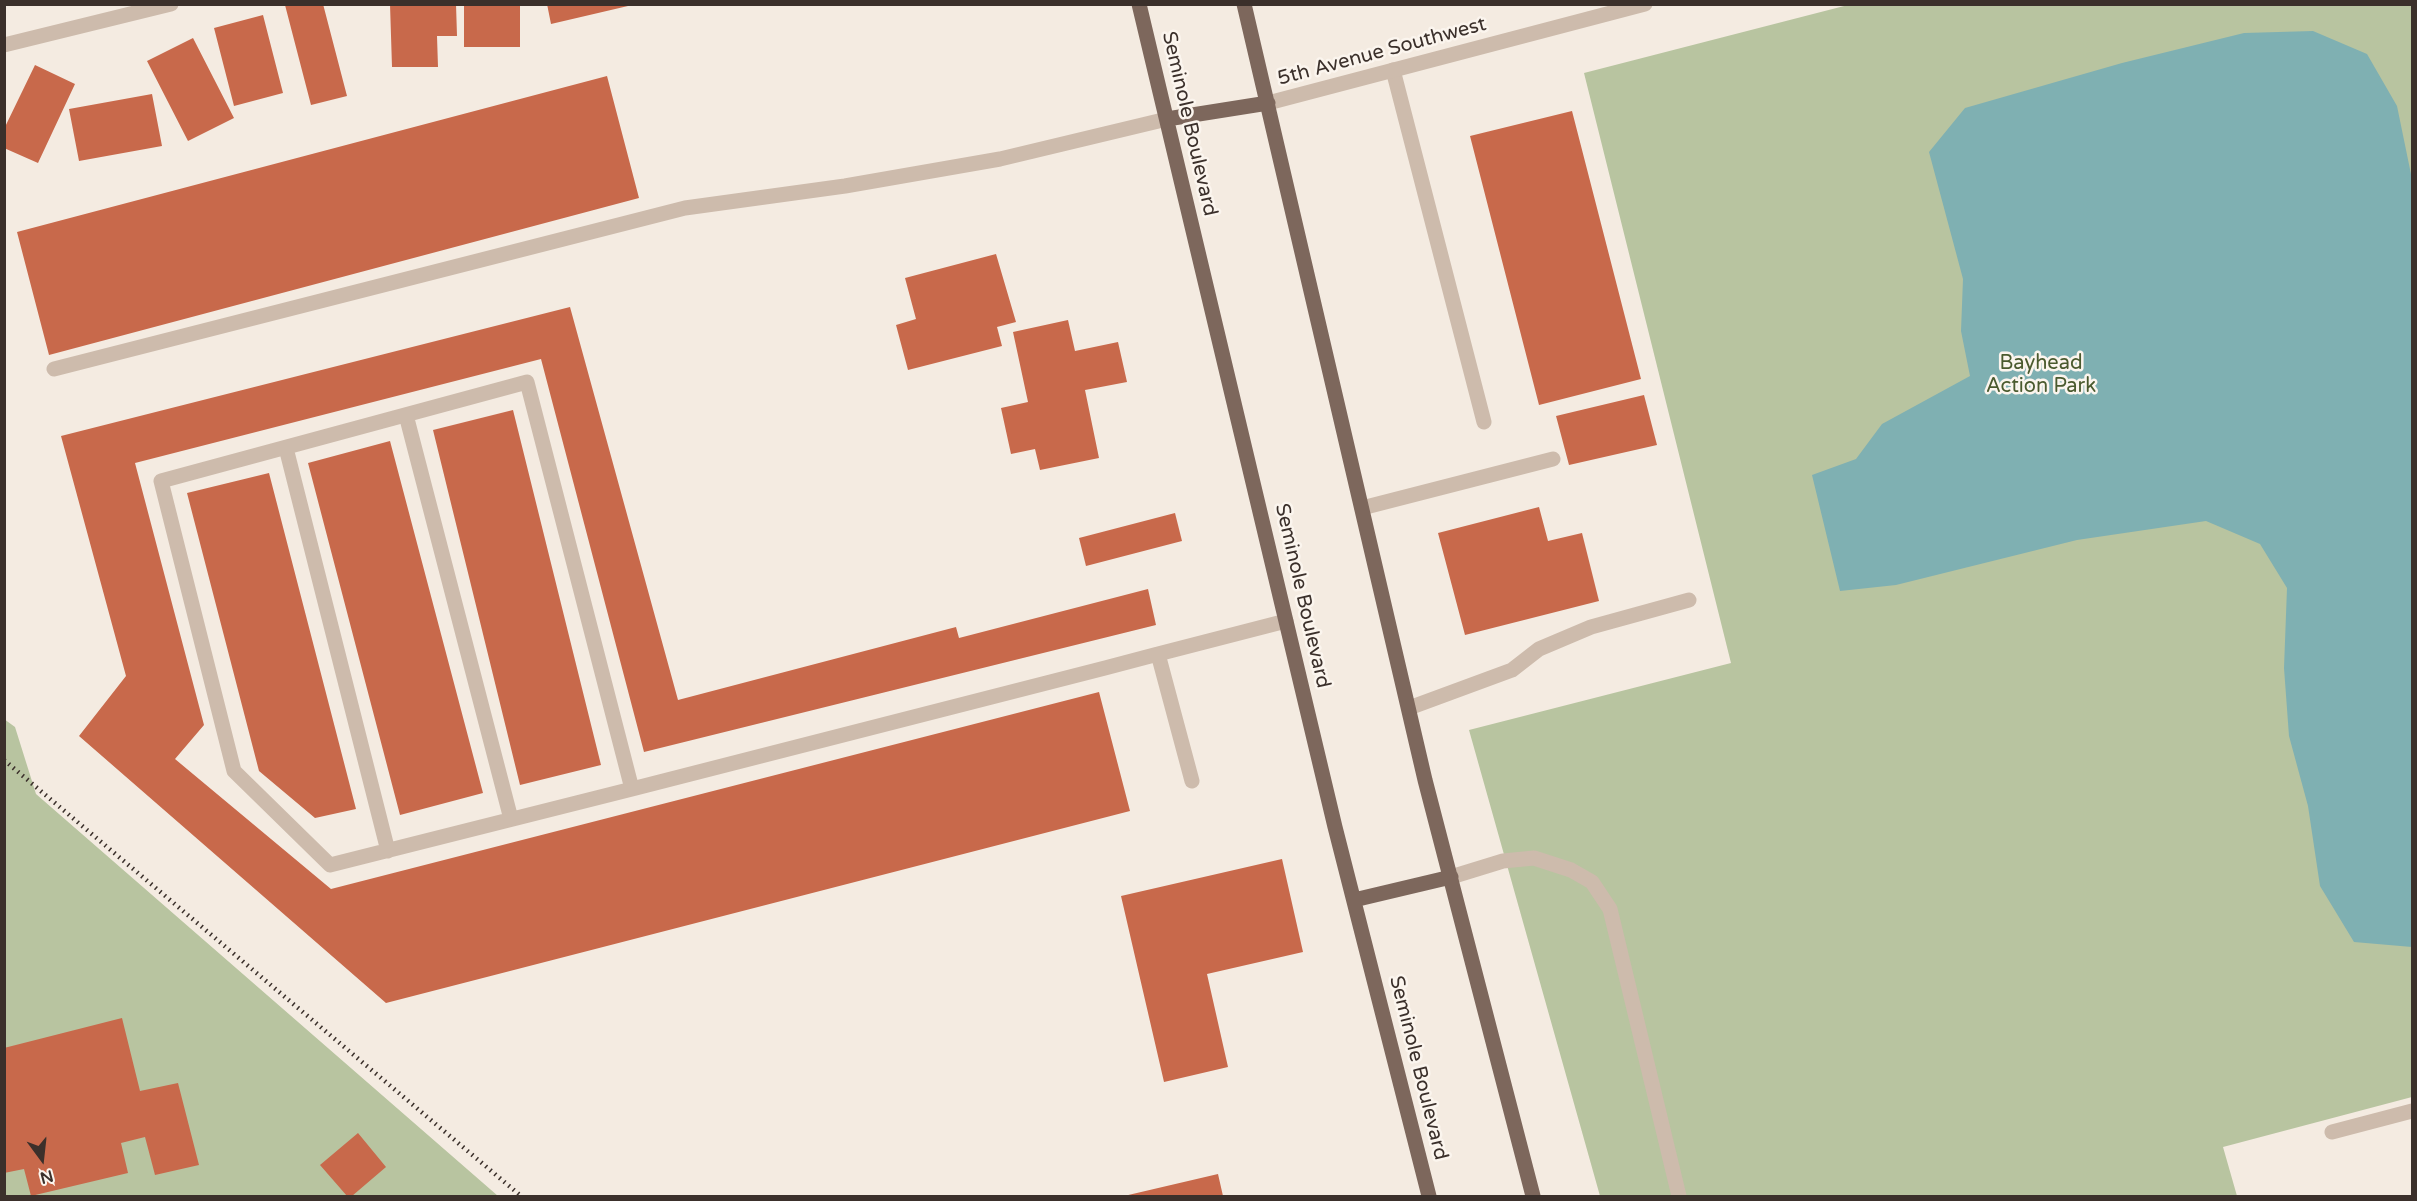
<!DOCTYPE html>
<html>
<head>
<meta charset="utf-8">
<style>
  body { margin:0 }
  #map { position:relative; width:2417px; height:1201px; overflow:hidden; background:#f4ebe1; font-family:"Varela Round",sans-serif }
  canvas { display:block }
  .frame { position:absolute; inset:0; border:6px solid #3b302b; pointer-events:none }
  .north { position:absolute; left:12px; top:1129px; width:60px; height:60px; -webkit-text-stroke:4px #fbf5ee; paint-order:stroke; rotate:165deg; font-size:16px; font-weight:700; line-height:24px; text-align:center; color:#3b302b }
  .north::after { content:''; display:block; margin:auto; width:21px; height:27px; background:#3b302b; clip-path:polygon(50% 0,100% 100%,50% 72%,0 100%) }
</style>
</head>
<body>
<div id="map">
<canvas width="2417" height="1201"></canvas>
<div class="frame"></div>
<div class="north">N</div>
</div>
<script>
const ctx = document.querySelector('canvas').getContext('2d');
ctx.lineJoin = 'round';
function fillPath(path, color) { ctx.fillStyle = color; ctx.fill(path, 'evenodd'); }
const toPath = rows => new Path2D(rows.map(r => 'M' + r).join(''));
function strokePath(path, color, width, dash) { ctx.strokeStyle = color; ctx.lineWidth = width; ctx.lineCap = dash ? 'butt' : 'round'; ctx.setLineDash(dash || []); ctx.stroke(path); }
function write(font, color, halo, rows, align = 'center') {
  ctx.font = font + ' "Varela Round",sans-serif'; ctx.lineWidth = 5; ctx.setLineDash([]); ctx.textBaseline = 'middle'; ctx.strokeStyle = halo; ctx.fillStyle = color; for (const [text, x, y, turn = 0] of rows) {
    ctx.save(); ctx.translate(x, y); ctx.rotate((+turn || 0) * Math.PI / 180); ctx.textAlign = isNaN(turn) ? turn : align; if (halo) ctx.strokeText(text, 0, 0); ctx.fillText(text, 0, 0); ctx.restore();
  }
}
fillPath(toPath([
  [1848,5,2412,5,2412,1097,2223,1147,2237,1196,1600,1196,1469,730,1731,663,1584,73],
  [4,719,15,727,36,794,498,1196,5,1196]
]), '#b8c4a0');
fillPath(toPath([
  [2313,31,2367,54,2397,106,2412,179,2412,947,2354,942,2320,886,2308,806,2289,736,2284,668,2287,588,2260,544,2206,521,2077,540,1896,585,1840,591,1812,475,1856,459,1882,424,1970,376,1961,331,1963,279,1929,152,1965,108,2122,63,2244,33]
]), '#7fb0b2');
fillPath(toPath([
  [288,4,323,4,347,96,311,105,285,5],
  [390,4,456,4,457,36,437,36,438,67,392,67],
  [464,4,520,4,520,47,464,47],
  [547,4,628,4,628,6,551,24],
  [263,15,283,93,234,106,214,28],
  [193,38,234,118,188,141,147,61],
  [35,65,75,84,38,163,4,148,4,129],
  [607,76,639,198,49,355,17,232],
  [152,94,162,146,79,161,69,109],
  [1572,111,1641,379,1539,405,1470,136],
  [996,254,1016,322,997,327,1002,346,908,370,896,325,916,319,905,278],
  [570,307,678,700,956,627,959,638,1148,589,1156,625,644,752,541,359,135,463,204,725,175,759,331,889,1099,692,1130,811,386,1003,79,736,126,676,61,436],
  [1068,320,1075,351,1118,342,1127,382,1085,390,1099,458,1040,470,1035,449,1011,454,1001,408,1028,402,1013,332],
  [1644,395,1657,445,1569,465,1556,416],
  [513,410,601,765,520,785,433,430],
  [390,441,483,793,400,815,308,463],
  [269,473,356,809,315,818,259,771,187,493],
  [1539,507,1548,541,1582,533,1599,601,1465,635,1438,533],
  [1175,513,1182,541,1086,566,1079,538],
  [1282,859,1303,952,1207,974,1228,1067,1164,1082,1121,896],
  [122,1018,140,1091,178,1083,199,1165,155,1175,145,1137,121,1143,128,1173,31,1196,24,1169,4,1173,4,1048],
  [358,1133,386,1167,352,1196,347,1196,320,1165],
  [1218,1174,1223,1196,1124,1196]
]), '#c8694b');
strokePath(toPath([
  [1393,70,1484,422],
  [54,369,685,208,845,186,1000,159,1167,119],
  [406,415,511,819],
  [286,448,388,851],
  [1362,508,1553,459],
  [1409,708,1512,670,1539,649,1591,627,1689,600],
  [1192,781,1158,654,1286,621],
  [632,789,527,382,161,481,234,771,330,865,632,789,1105,668,1158,654],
  [1451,877,1503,861,1534,858,1571,870,1592,882,1610,909,1679,1196]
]), '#cdbbac', 15);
strokePath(toPath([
  [4,45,171,4],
  [1268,103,1645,4],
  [2332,1132,2412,1111]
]), '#cdbbac', 15);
strokePath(toPath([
  [1139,4,1335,827,1429,1196],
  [1244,4,1425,780,1533,1196],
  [1167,119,1268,103],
  [1354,900,1451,877]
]), '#7d675c', 15);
strokePath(toPath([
  [4,760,521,1196]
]), '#3b302b', 4.5, [1.5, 4.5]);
write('20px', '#3b302b', '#fbf5ee', [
  ["5th Avenue Southwest",1382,52,-15],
  ["Seminole Boulevard",1189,124,77],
  ["Seminole Boulevard",1302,596,77],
  ["Seminole Boulevard",1418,1068,76]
]);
write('20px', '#4a5a2e', '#fbf5ee', [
  ["Bayhead",2041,364],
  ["Action Park",2041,387]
]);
</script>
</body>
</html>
